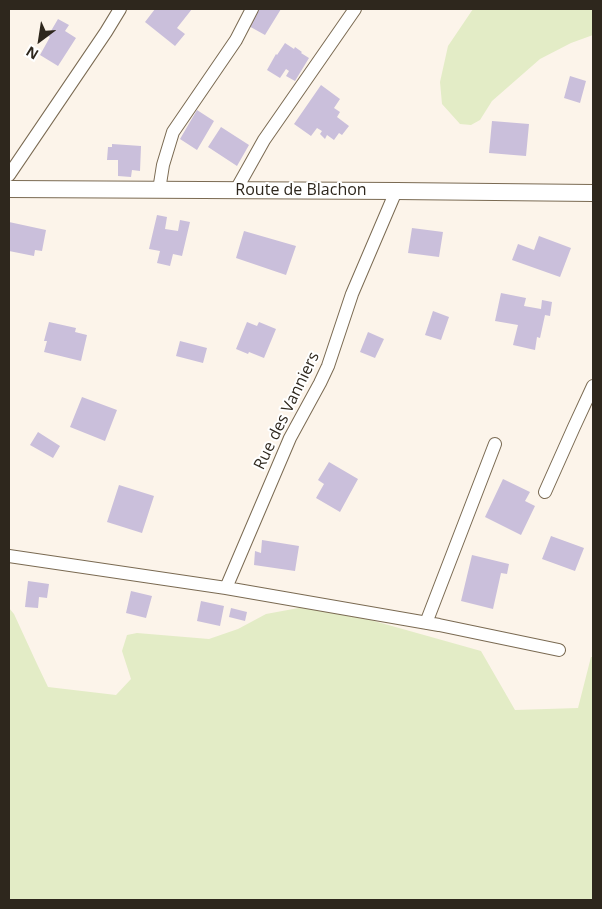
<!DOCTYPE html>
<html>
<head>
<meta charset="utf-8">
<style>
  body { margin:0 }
  #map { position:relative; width:602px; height:909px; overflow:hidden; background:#fcf4ea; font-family:"Open Sans",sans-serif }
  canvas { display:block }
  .frame { position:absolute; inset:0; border:10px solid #2e271d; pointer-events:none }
  .north { position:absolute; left:15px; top:15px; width:50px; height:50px; -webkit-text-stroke:4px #fff; paint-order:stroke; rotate:211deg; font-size:14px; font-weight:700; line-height:20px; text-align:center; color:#2e271d }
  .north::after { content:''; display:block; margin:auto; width:18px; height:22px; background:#2e271d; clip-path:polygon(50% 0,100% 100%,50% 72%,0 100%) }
</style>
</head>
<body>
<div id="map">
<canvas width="602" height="909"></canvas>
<div class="frame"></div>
<div class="north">N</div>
</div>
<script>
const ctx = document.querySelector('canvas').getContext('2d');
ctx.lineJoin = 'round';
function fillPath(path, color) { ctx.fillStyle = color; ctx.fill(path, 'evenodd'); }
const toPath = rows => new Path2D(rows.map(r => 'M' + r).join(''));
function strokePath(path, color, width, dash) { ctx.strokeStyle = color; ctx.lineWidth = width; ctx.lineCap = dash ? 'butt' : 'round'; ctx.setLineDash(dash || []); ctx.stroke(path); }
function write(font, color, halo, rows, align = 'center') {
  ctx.font = font + ' "Open Sans",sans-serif'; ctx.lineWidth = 4; ctx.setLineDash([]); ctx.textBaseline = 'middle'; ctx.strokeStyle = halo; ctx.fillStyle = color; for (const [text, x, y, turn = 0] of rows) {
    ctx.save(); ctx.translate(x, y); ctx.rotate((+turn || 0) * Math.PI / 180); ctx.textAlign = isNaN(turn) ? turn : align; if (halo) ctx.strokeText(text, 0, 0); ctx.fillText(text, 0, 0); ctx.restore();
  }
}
fillPath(toPath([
  [473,9,593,9,593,35,571,43,540,59,492,101,480,120,471,125,460,124,442,104,440,82,448,46],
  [304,607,342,612,481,651,515,710,578,708,591,657,593,657,593,900,9,900,9,608,14,614,37,664,48,687,116,695,131,679,122,651,127,635,137,633,209,639,238,629,266,614]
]), '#e3ecc6');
fillPath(toPath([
  [155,9,192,9,177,28,185,34,175,46,145,22],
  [257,9,281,9,265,35,247,25],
  [58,19,69,25,65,31,76,38,58,66,40,55,50,37,48,36],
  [285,43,294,49,295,47,302,52,301,53,309,58,295,81,286,76,289,71,286,69,280,78,267,70,276,54,277,55],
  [570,76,586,81,580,103,564,98],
  [321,85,340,99,334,108,340,112,337,117,349,126,342,135,339,133,334,140,327,135,325,139,320,134,322,131,317,128,311,136,294,124],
  [197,110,214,121,197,150,180,139],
  [492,121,529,124,526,156,489,153],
  [221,127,249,145,237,166,208,147],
  [112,144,141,146,140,171,132,170,131,177,118,176,118,160,107,160,108,147,112,147],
  [157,215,167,217,165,229,178,231,180,220,190,222,182,256,173,254,170,266,157,263,160,251,149,249],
  [9,222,46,230,42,251,35,250,34,256,9,251],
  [412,228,443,232,439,257,408,253],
  [244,231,296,246,286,275,236,258],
  [539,236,571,248,560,277,512,260,518,244,534,250],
  [501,293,526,298,524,306,541,309,542,300,552,302,550,316,545,315,540,338,537,337,535,350,513,345,518,325,495,321],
  [433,311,449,317,441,340,425,335],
  [49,322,76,328,75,332,87,335,81,361,44,352,47,341,44,341],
  [247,322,257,326,259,322,276,329,264,358,249,352,248,354,236,349],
  [368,332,384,339,375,358,360,352],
  [180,341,207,348,203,363,176,356],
  [82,397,117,410,105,441,70,427],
  [38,432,60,446,53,458,30,445],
  [329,462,358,479,340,512,316,498,324,484,318,480],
  [503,479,530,492,525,501,535,506,521,535,485,517],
  [119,485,154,496,142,533,107,522],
  [551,536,584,548,575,571,542,559],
  [262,540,299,546,295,571,254,565,255,551,261,553],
  [472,555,509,564,507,574,501,573,493,609,461,601],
  [28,581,49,584,47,598,39,597,38,608,25,607],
  [131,591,152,596,146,618,126,613],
  [201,601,224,606,220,626,197,621],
  [231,608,247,612,245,621,229,617]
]), '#cabfdb');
const minor = toPath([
  [9,175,106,32,120,9],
  [159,190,163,165,173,132,236,40,252,9],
  [236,190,264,140,355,9],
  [545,492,574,427,593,386],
  [9,556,226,588,290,438,320,383,328,366,352,294,396,191],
  [226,588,439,625,559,650],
  [426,623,495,444]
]);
const tertiary = toPath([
  [9,189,396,191,593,193]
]);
strokePath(minor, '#7a6a52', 14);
strokePath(tertiary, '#7a6a52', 18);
strokePath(minor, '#fff', 12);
strokePath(tertiary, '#fff', 16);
write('16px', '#2e271d', '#fff', [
  ["Route de Blachon",301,190],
  ["Rue des Vanniers",287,411,-64]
]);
</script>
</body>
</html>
